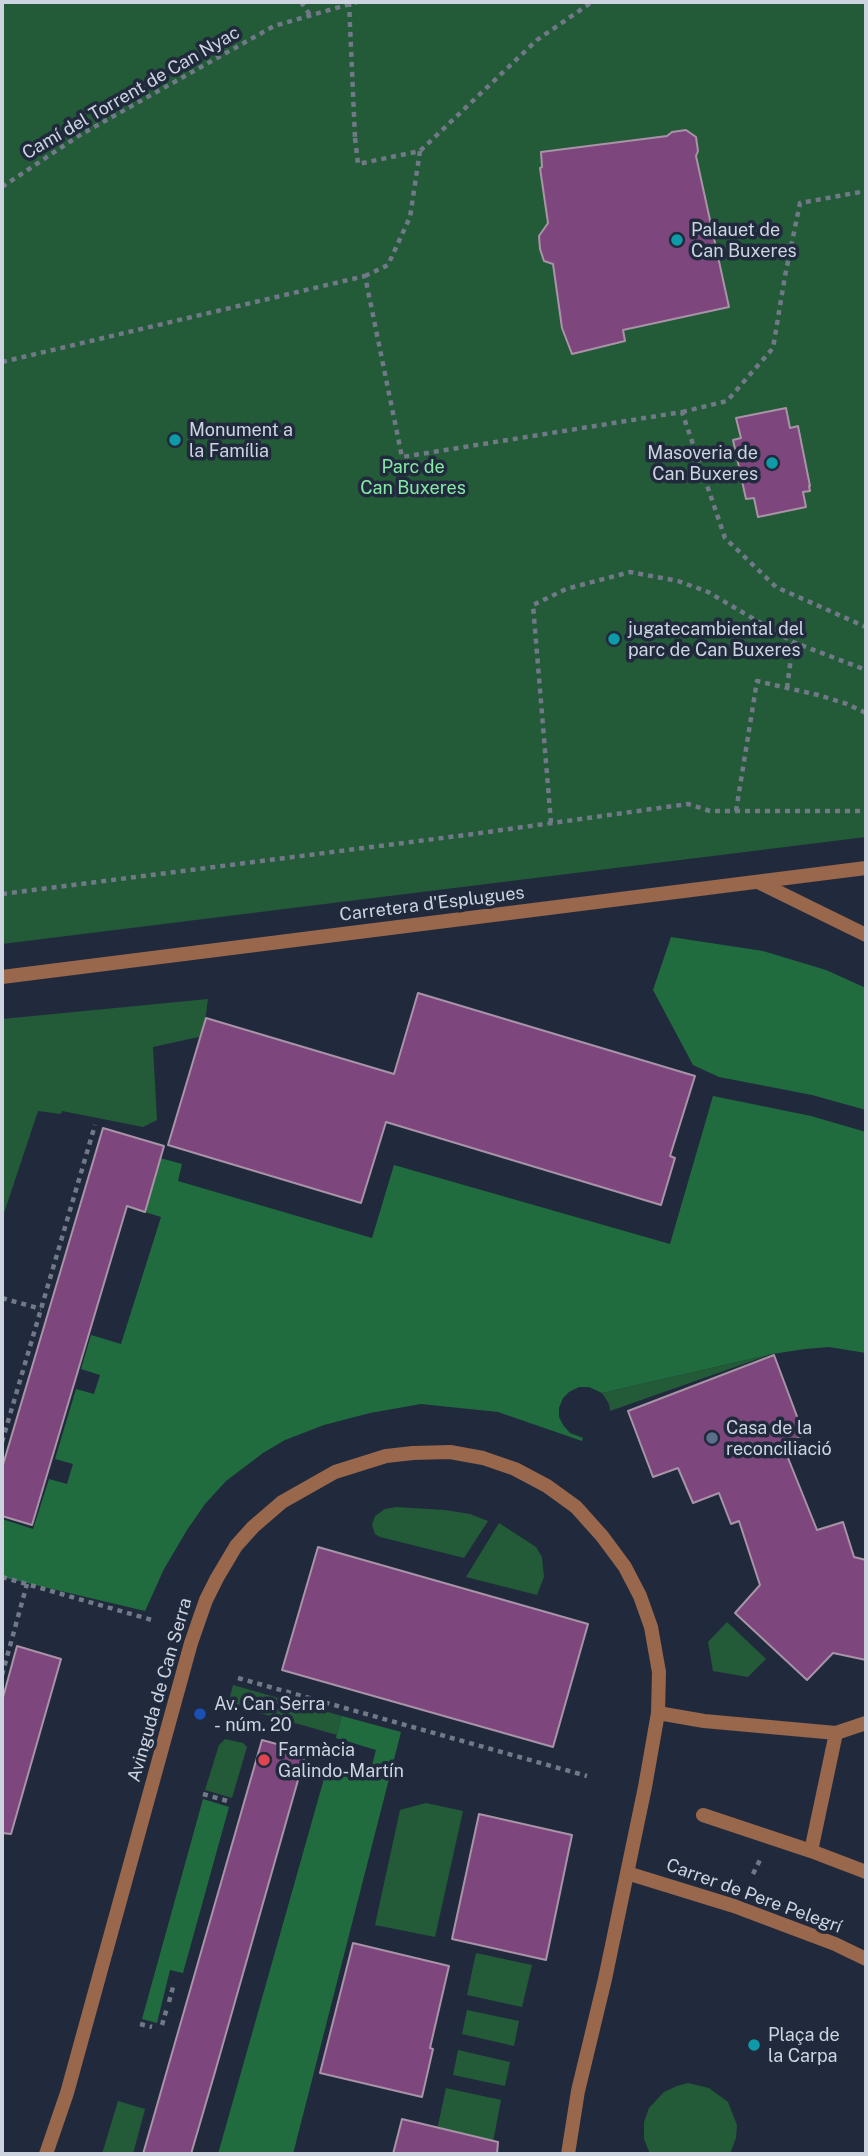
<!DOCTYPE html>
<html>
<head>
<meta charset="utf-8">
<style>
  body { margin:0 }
  #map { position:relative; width:868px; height:2156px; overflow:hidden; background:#212a3d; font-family:"Public Sans",sans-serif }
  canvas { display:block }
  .frame { position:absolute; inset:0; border:4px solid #cdd4e0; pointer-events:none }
</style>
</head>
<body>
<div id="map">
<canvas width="868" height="2156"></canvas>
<div class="frame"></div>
</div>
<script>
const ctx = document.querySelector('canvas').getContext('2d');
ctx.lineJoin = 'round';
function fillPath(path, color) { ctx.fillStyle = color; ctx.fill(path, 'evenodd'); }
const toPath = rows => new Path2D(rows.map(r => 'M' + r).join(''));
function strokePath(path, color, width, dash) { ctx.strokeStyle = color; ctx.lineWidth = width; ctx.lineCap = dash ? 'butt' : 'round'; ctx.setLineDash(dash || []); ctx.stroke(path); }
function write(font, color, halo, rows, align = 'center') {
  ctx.font = font + ' "Public Sans",sans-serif'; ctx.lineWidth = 7; ctx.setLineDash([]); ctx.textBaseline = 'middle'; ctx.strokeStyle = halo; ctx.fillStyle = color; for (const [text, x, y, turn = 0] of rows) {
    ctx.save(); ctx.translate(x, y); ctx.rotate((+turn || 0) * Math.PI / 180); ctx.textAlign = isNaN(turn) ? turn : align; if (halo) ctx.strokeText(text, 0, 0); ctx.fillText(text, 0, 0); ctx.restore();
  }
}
fillPath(toPath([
  [2,2,866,2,866,837,2,944],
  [208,999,203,1036,153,1047,157,1120,143,1127,62,1111,61,1114,38,1111,2,1219,2,1019],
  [772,1354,610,1411,609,1404,602,1393],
  [396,1507,445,1510,470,1514,488,1521,464,1558,380,1537,375,1534,372,1525,375,1516,385,1509],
  [499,1523,536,1547,542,1557,544,1577,537,1595,466,1577],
  [727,1622,766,1659,748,1677,713,1671,708,1642],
  [233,1685,342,1716,337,1735,228,1704],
  [225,1739,243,1743,247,1747,232,1798,205,1790,219,1745],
  [426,1803,463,1811,435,1937,375,1925,400,1810],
  [476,1953,532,1965,522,2007,467,1995],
  [467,2010,519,2021,514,2046,462,2034],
  [458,2050,510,2062,505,2086,453,2075],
  [688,2083,709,2088,728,2102,737,2125,736,2138,730,2154,650,2154,644,2139,644,2122,649,2108,664,2092,677,2086],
  [446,2088,501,2100,493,2142,437,2130],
  [118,2101,145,2109,133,2154,102,2154]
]), '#235a37');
fillPath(toPath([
  [671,937,763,951,826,970,866,988,866,1110,812,1095,719,1077,693,1065,653,990],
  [713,1096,811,1116,866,1132,866,1353,829,1347,805,1349,772,1354,602,1393,589,1387,579,1387,569,1392,563,1398,559,1408,559,1417,563,1425,570,1433,583,1438,582,1441,498,1412,421,1404,370,1413,324,1425,285,1440,263,1453,226,1481,205,1504,187,1530,164,1569,145,1611,2,1577,2,1519,33,1529,49,1479,67,1484,73,1464,55,1459,76,1389,94,1394,100,1375,81,1369,91,1335,121,1344,161,1217,145,1212,149,1196,142,1153,182,1164,178,1181,372,1238,394,1165,670,1244],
  [342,1716,401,1732,293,2154,218,2154,327,1768,368,1780,376,1750,336,1738],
  [203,1799,229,1807,183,1973,170,1970,157,2023,142,2019]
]), '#206c3e');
const building = toPath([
  [686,130,696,137,698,151,696,156,729,307,623,330,625,341,572,354,562,328,553,264,544,261,540,249,539,236,548,223,540,168,542,167,541,152,667,136,672,132,686,130],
  [786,408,790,428,798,426,810,486,809,486,810,491,803,492,806,507,758,517,754,498,746,499,733,440,741,438,736,418,786,408],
  [418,993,695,1076,670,1156,675,1158,661,1205,386,1122,361,1203,168,1145,206,1018,394,1074,418,993],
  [103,1128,164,1146,145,1212,127,1206,32,1525,2,1516,2,1468,103,1128],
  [774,1355,804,1435,782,1443,817,1530,843,1522,854,1557,866,1560,866,1660,833,1653,807,1680,735,1613,760,1585,739,1521,731,1524,719,1493,693,1503,678,1468,653,1477,628,1411,774,1355],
  [318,1547,588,1624,553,1747,282,1670,318,1547],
  [17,1646,61,1659,11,1834,2,1833,2,1701,17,1646],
  [262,1740,306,1752,215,2072,191,2154,143,2154,262,1740],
  [479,1814,572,1835,546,1960,452,1939,479,1814],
  [353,1943,449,1966,430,2048,433,2049,422,2097,320,2073,353,1943],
  [402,2119,498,2142,497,2154,393,2154,402,2119]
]);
fillPath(building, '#7d477d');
strokePath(building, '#a893a7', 2);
strokePath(toPath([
  [301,2,310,15],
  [355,138,358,164,420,151,537,40,592,2],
  [2,187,80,135,274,26,357,2],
  [365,276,388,265,410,217,420,151],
  [2,362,365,276,402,457,682,412,725,538,776,587,866,627],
  [682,412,727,401,773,348,785,276,800,203,866,191],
  [787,688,793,642],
  [736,811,757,681,818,695,847,704,866,713],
  [551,823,533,605,566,589,630,572,678,581,708,592,793,642,866,670],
  [2,894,466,835,688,804,710,811,866,811],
  [2,1298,41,1309],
  [2,1442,95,1125],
  [2,1577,152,1620],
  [2,1675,27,1584],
  [238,1678,587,1776],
  [203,1794,231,1802],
  [753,1874,760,1860],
  [169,2002,173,1987],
  [140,2024,152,2027],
  [162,2025,167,2008]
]), '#717989', 4.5, [5, 5]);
strokePath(toPath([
  [658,1713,704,1721,836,1733,866,1723],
  [836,1733,811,1851,866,1872],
  [703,1815,811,1851]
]), '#98674c', 14);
strokePath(toPath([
  [758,882,866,935],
  [2,977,866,868],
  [627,1873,734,1906,835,1944,866,1959],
  [46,2154,67,2093,191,1643,206,1600,217,1578,236,1546,253,1527,282,1502,335,1472,386,1456,413,1453,450,1452,483,1458,515,1469,547,1486,576,1507,602,1536,625,1567,640,1596,651,1627,659,1672,658,1713,645,1787,605,1979,578,2091,568,2154]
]), '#98674c', 14);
strokePath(toPath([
  [349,2,355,138]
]), '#717989', 4.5, [5, 5]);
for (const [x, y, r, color] of [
  [677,240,7,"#0f9aa8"],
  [175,440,7,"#0f9aa8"],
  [772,463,7,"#0f9aa8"],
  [614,639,7,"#0f9aa8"],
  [712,1438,7,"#5c6f8a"],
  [200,1714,7,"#1a4fb4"],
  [264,1760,7,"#e0444e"],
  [754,2045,7,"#0f9aa8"]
]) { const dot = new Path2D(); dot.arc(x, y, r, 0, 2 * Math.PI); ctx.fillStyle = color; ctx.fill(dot); strokePath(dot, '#212a3d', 2.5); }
write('18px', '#cdd4e0', '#212a3d', [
  ["Camí del Torrent de Can Nyac",131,93,-30],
  ["Carretera d'Esplugues",432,904,-7],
  ["Avinguda de Can Serra",160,1690,-74],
  ["Carrer de Pere Pelegrí",754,1896,20]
]);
write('18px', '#cdd4e0', '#212a3d', [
  ["Palauet de",691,230],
  ["Can Buxeres",691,251],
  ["Monument a",189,430],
  ["la Família",189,451],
  ["Masoveria de",758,453,"right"],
  ["Can Buxeres",758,474,"right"],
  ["jugatecambiental del",628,629],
  ["parc de Can Buxeres",628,650],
  ["Casa de la",726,1428],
  ["reconciliació",726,1449],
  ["Av. Can Serra",214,1704],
  ["- núm. 20",214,1725],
  ["Farmàcia",278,1750],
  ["Galindo-Martín",278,1771],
  ["Plaça de",768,2035],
  ["la Carpa",768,2056]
], 'left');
write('18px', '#85e9a5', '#212a3d', [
  ["Parc de",413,467],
  ["Can Buxeres",413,488]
]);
</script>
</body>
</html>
